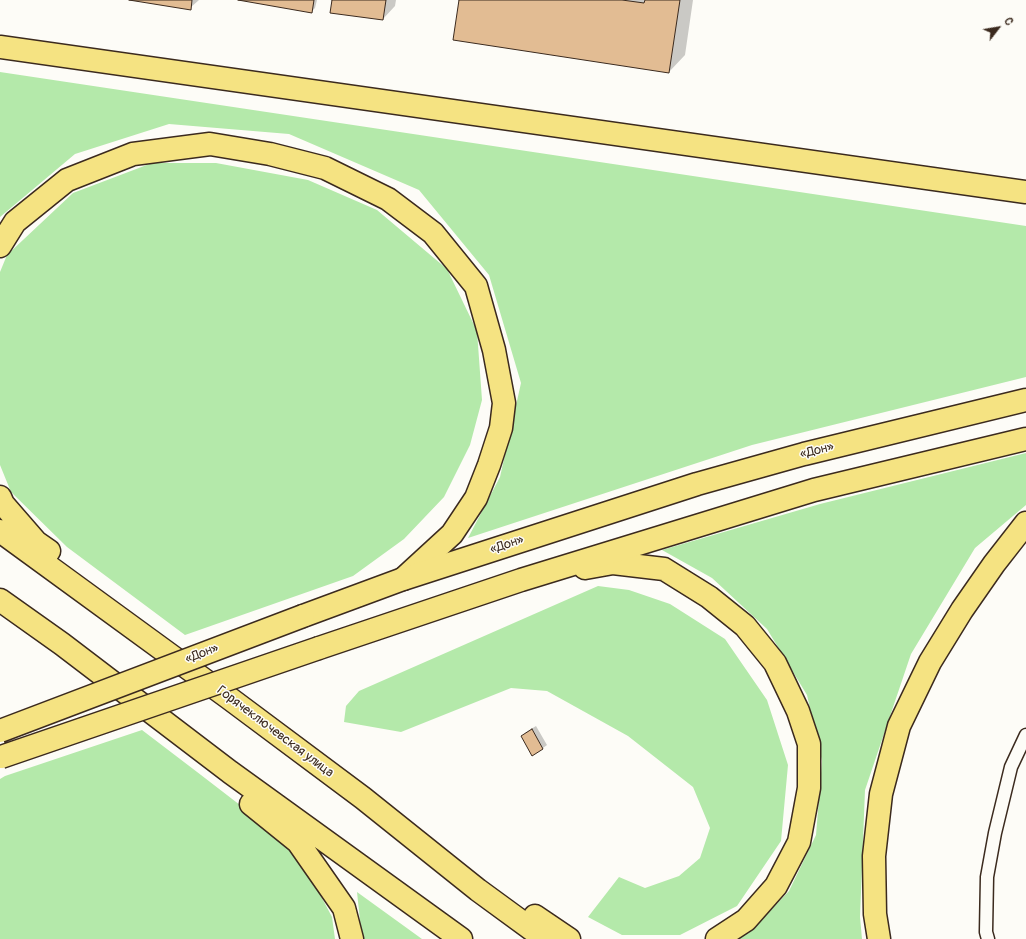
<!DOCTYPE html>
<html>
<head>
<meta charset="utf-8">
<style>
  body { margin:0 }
  #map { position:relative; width:1026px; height:939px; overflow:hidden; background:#fdfcf7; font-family:Pangolin,sans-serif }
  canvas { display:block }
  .north { position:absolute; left:978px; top:8px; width:40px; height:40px; -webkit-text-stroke:3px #fdfcf7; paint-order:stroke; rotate:59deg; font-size:11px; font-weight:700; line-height:16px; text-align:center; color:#3b2a1e }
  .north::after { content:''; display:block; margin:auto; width:14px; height:18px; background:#3b2a1e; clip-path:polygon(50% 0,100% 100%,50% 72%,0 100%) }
</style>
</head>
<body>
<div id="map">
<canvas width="1026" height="939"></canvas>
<div class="north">С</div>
</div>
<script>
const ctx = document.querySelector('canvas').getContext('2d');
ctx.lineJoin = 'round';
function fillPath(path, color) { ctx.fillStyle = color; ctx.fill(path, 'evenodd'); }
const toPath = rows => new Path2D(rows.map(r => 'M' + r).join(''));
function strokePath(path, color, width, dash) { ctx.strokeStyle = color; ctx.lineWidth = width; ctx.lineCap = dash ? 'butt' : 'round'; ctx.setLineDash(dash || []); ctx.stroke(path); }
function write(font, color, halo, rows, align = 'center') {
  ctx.font = font + ' Pangolin,sans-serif'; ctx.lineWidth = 3; ctx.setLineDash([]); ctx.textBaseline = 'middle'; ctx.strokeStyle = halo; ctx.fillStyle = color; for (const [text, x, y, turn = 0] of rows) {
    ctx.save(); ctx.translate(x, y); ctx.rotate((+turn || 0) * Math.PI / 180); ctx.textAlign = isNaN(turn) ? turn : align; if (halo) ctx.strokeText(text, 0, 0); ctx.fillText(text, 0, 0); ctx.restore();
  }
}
fillPath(toPath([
  [0,72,1026,226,1026,377,752,445,468,538,500,477,521,383,489,275,419,190,289,134,169,124,75,154,0,217],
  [152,163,216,163,308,180,377,210,447,269,477,331,482,400,470,445,444,497,404,539,353,576,185,635,67,547,11,492,0,465,0,272,7,255,73,193],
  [1026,453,1026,505,975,548,911,654,865,790,860,917,862,939,736,939,749,933,789,891,816,835,822,761,807,695,767,629,712,578,662,550,820,504],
  [598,586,629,590,670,604,725,639,767,700,788,765,781,841,737,906,680,935,622,935,588,917,619,877,645,888,679,876,700,858,710,828,693,787,628,736,547,691,511,688,401,732,344,722,346,706,359,691],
  [142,730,201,775,262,822,305,866,332,917,335,939,0,939,0,779,5,776],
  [357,892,422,939,362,939]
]), '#b4e9aa');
fillPath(toPath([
  [136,0,199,0,190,8],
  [241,0,317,0,315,8,311,12],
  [333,0,396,0,395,6,383,19],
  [460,0,693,0,685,55,669,72],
  [536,726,547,745,543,748,533,754,522,736,526,732]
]), '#0003');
const building = toPath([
  [129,0,192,0,191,10,129,0],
  [238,0,314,0,312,13,238,0],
  [332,0,386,0,383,20,330,13,332,0],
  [459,0,622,0,644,3,645,0,680,0,669,73,453,40,459,0],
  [532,729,543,749,532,756,521,736,532,729]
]);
fillPath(building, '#e2bc93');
strokePath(building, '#3b2a1e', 1);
const service = toPath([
  [988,939,986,932,987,877,995,833,1011,767,1026,735]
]);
const primary = toPath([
  [0,47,1026,192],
  [0,246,15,222,67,180,133,154,210,144,270,154,325,168,388,199,433,233,476,286,494,350,504,403,501,428,489,465,476,498,452,534,403,579],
  [0,497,3,504,36,542,49,551],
  [0,531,229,698,363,798,478,890,545,939],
  [585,568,613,563,664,569,709,597,745,626,775,663,798,711,809,744,809,788,799,842,776,886,746,920,717,939],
  [0,600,62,644,230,772,461,939],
  [251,804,298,842,344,908,352,939],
  [535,916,569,939],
  [879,939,875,914,874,856,881,794,899,726,930,662,962,610,994,564,1026,523]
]);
const trunk = toPath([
  [303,616,403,579,697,484,804,454,1026,400],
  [319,648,521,580,814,490,1026,439]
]);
strokePath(service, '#3b2a1e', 15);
strokePath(primary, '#3b2a1e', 25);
strokePath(trunk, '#3b2a1e', 25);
strokePath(service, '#fdfcf7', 12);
strokePath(primary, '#f5e382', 22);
strokePath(trunk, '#f5e382', 22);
const trunkBridge = toPath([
  [0,731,303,616],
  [1,757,319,648]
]);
strokePath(trunkBridge, '#3b2a1e', 25, []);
strokePath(trunkBridge, '#f5e382', 22);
write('13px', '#3b2a1e', '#fdfcf7', [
  ["«Дон»",817,451,-14],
  ["«Дон»",507,545,-18],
  ["«Дон»",202,654,-21],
  ["Горячеключевская улица",275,732,37]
]);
</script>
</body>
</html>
